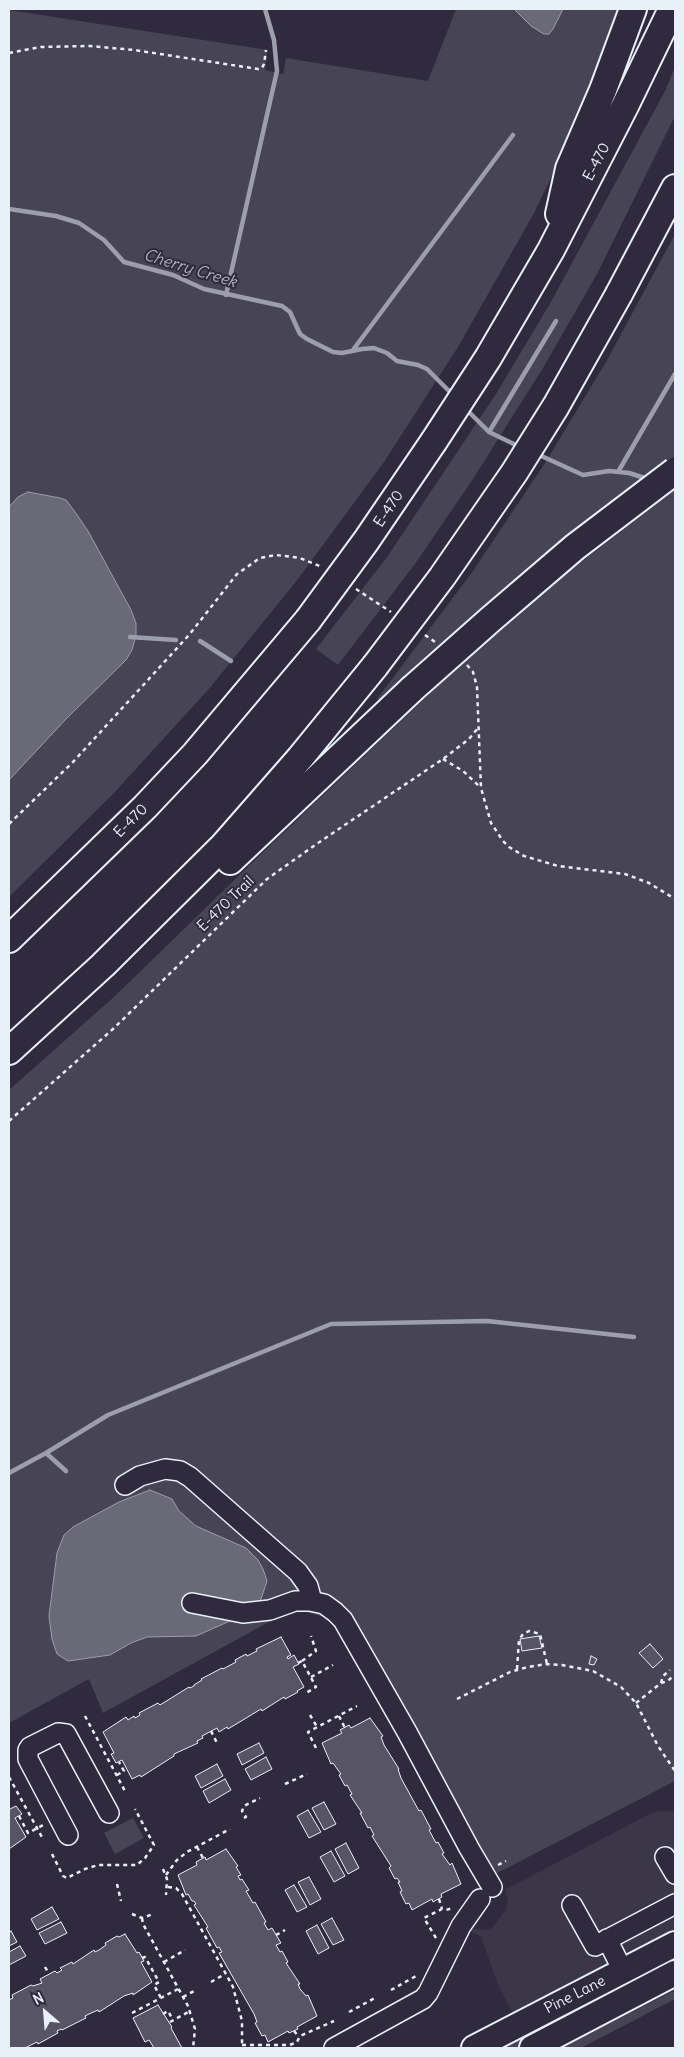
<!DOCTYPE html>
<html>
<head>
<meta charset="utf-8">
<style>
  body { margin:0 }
  #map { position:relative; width:684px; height:2057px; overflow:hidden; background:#2f2a3d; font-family:Delius,sans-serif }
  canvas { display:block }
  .frame { position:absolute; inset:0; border:10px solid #e8f1f8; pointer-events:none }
  .north { position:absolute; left:20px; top:1987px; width:50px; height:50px; -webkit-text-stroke:4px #2f2a3d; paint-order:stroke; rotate:333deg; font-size:14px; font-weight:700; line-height:20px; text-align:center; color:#e8f1f8 }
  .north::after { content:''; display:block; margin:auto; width:18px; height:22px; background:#e8f1f8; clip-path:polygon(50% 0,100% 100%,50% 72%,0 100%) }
</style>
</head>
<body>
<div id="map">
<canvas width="684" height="2057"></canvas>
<div class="frame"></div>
<div class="north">N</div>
</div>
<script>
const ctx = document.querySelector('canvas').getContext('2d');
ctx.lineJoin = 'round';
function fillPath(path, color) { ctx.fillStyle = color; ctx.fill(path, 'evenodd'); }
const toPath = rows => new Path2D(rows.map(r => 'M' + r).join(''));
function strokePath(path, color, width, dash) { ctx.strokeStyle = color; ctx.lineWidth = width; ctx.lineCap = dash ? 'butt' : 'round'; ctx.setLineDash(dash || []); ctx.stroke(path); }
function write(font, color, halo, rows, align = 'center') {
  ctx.font = font + ' Delius,sans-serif'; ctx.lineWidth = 4; ctx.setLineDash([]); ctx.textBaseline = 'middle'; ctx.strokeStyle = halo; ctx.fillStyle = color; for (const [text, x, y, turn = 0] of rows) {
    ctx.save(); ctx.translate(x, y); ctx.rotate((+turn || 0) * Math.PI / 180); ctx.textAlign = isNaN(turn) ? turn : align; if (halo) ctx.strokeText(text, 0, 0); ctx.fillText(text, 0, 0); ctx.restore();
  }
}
fillPath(toPath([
  [660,1811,675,1812,675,1934,515,2017,499,1987,481,1937,470,1931,471,1929,489,1930,494,1926,506,1909,508,1900,505,1890,506,1889,650,1814]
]), '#3b3749');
fillPath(toPath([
  [456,9,624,9,566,147,533,215,458,347,384,462,295,583,208,690,113,794,9,897,9,10,268,50,265,70,283,74,286,58,428,81],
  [675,67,675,116,597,274,543,368,473,479,415,564,338,665,316,649,387,557,496,394,552,300,665,91],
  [675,234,675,456,647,476,380,702,377,699,473,571,545,463,606,362],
  [675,490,675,1781,482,1881,337,1620,296,1610,287,1612,103,1713,89,1679,9,1723,9,1090,115,996,260,855,442,682,563,576],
  [133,1818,144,1838,115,1854,104,1833],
  [675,1990,675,1999,581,2048,562,2048],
  [587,2000,588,2003,532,2040,515,2048,495,2048]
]), '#464455');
const water = toPath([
  [514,9,563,9,553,29,549,34,544,34,531,26,514,9],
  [28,492,60,498,66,500,75,512,88,531,131,610,136,623,136,635,132,650,126,660,67,718,9,780,9,507,18,497,28,492],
  [150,1490,172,1499,179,1511,196,1526,246,1548,258,1560,263,1569,267,1581,260,1602,230,1621,196,1636,147,1637,131,1643,110,1655,68,1661,57,1654,52,1639,49,1616,57,1553,64,1535,73,1527,119,1502,150,1490]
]);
fillPath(water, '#696978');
strokePath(water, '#9c9fab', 1);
strokePath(toPath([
  [9,209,56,216,79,223,104,240,124,262,173,275,204,289,282,306,290,312,300,334,307,339,333,352,342,353,362,349,374,348,387,353,397,361,418,365,427,369,454,396],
  [226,295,277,71,274,40,265,9],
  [353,350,513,135],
  [466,409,489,432,520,447],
  [489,432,556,321],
  [537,454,583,475,609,471,629,473,648,479],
  [618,472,675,374],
  [130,637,176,640],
  [200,641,231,661],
  [46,1453,66,1471],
  [9,1473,46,1453,108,1415,331,1324,487,1321,634,1337]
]), '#9c9fab', 4.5);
const building = toPath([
  [539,1636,542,1648,522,1651,520,1639,539,1636],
  [281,1637,291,1655,287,1657,288,1659,294,1655,299,1664,293,1667,304,1687,297,1691,298,1692,285,1699,284,1697,262,1711,261,1709,228,1729,227,1727,219,1732,217,1728,202,1736,203,1738,197,1741,198,1743,174,1754,174,1756,141,1777,140,1775,132,1779,122,1760,116,1763,111,1754,114,1753,103,1732,126,1717,128,1720,134,1716,135,1718,140,1715,139,1713,158,1703,160,1705,189,1687,190,1688,194,1686,194,1685,202,1680,201,1679,222,1668,223,1669,236,1662,235,1660,246,1654,247,1656,257,1651,256,1649,281,1637],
  [650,1644,663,1659,653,1668,639,1653,650,1644],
  [591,1656,597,1659,594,1665,589,1664,591,1656],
  [370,1718,383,1736,381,1737,384,1745,399,1769,398,1769,401,1778,419,1811,421,1810,431,1829,429,1830,436,1843,438,1842,444,1853,442,1854,450,1865,452,1863,461,1884,441,1894,442,1897,433,1902,432,1899,412,1910,409,1903,406,1904,400,1892,402,1891,398,1882,400,1882,397,1878,395,1879,389,1868,391,1866,372,1836,374,1835,370,1827,368,1828,360,1813,362,1813,350,1795,352,1794,347,1785,345,1786,339,1775,341,1774,338,1770,333,1763,331,1764,322,1743,342,1733,340,1730,349,1725,351,1728,370,1718],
  [259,1743,264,1753,242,1765,237,1754,259,1743],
  [266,1757,272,1769,251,1780,245,1769,266,1757],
  [217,1764,223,1776,201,1788,195,1776,217,1764],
  [225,1779,231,1790,209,1803,203,1791,225,1779],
  [324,1802,336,1824,324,1830,312,1808,324,1802],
  [9,1806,10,1809,16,1806,22,1814,15,1818,26,1837,9,1849,9,1806],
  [308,1810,321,1832,309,1838,297,1816,308,1810],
  [346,1843,359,1868,348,1874,335,1849,346,1843],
  [226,1849,238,1866,236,1867,241,1875,238,1876,240,1880,242,1879,249,1890,246,1891,253,1903,255,1902,266,1922,264,1923,268,1930,272,1928,281,1943,276,1945,280,1952,282,1951,288,1962,286,1963,300,1984,298,1984,300,1989,306,1996,308,1995,317,2016,297,2027,298,2029,289,2033,288,2031,268,2042,265,2035,262,2036,255,2023,257,2022,254,2014,219,1953,222,1952,219,1947,217,1948,206,1928,208,1927,194,1905,196,1904,194,1901,192,1901,188,1894,186,1895,178,1875,197,1865,196,1862,203,1858,205,1857,206,1860,226,1849],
  [331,1851,345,1876,334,1882,320,1857,331,1851],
  [309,1877,321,1899,310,1905,298,1882,309,1877],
  [294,1885,307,1907,297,1912,285,1890,294,1885],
  [52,1907,59,1919,37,1930,31,1919,52,1907],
  [332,1918,344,1940,333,1945,321,1924,332,1918],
  [61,1922,67,1933,45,1944,39,1933,61,1922],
  [317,1925,329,1948,318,1954,306,1931,317,1925],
  [11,1931,17,1942,9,1946,9,1933,11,1931],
  [125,1934,137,1953,139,1952,144,1961,141,1962,152,1982,133,1995,133,1993,124,1996,99,2012,98,2010,89,2014,85,2016,86,2018,62,2030,61,2029,57,2031,58,2033,38,2044,37,2042,25,2048,9,2048,9,2000,13,1998,12,1995,31,1985,33,1986,42,1983,40,1979,55,1971,57,1973,62,1970,60,1968,72,1962,73,1964,94,1950,95,1952,99,1950,106,1945,105,1943,117,1936,119,1937,125,1934],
  [20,1946,26,1956,9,1965,9,1952,20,1946],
  [158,2005,172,2027,171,2028,182,2048,154,2048,149,2040,145,2042,133,2018,158,2005]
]);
fillPath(building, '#575565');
strokePath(building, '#e8f1f8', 1);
const minor = toPath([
  [125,1485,140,1476,165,1469,180,1471,190,1477,298,1572,308,1586,312,1601],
  [192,1603,243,1613,270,1610,295,1601,310,1601,324,1604,335,1612,343,1620,407,1732,469,1848,492,1887],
  [68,1835,28,1759,28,1750,30,1747,58,1733,66,1734,109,1813],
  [665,1857,675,1874],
  [572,1905,595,1946,675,1904],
  [607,1939,623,1971],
  [334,2048,423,1999,428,1993,461,1926,480,1899]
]);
const major = toPath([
  [474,2048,675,1944],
  [532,2048,675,1973]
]);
const highway = toPath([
  [559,214,569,169,603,90,633,9],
  [619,294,675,188],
  [434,441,488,358,551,250,625,106,672,9],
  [230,861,412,689],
  [9,939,145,807,195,754,308,620],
  [9,1051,103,965,223,846,300,758,375,666]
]);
strokePath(minor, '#e8f1f8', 22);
strokePath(major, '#e8f1f8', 28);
strokePath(highway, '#e8f1f8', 30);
strokePath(toPath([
  [9,53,41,47,90,46,134,50,258,69,262,68,264,64,266,50],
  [356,589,391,612],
  [425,635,435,642],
  [467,665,473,672,477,687,481,788,491,823,503,841,509,847,524,856,558,866,625,874,649,883,675,899],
  [443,759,463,771,480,787],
  [9,824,73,762,189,635,237,574,260,558,276,555,300,558,322,567],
  [9,1121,113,1029,267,879,318,843,443,759,469,739,478,728],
  [302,1661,316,1651,311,1636],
  [298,1663,302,1661,316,1687,306,1693],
  [517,1669,519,1640,523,1634,529,1631,540,1634,547,1664],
  [311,1677,333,1665],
  [661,1683,668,1681,674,1675],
  [457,1699,510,1672,528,1667,547,1664,562,1665,593,1671,621,1687,636,1703,658,1746,675,1771],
  [636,1703,661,1683,663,1676,670,1670],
  [310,1715,317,1727],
  [85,1716,126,1793],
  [339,1716,345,1728],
  [211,1731,217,1743],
  [316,1748,308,1732,357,1706],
  [117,1775,124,1771,119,1762],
  [9,1777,43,1839],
  [285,1784,307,1774],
  [19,1816,28,1833,45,1824],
  [244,1818,246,1817,242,1811,244,1806,260,1798],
  [197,1847,203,1858],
  [52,1854,63,1876,67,1878,85,1869,98,1865,137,1865,145,1858,154,1845,135,1809],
  [498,1865,506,1861],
  [163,1869,167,1879,166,1895],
  [166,1875,177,1860,187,1852,230,1829],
  [117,1884,121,1901],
  [168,1887,176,1888,182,1894,233,1987,242,2021,242,2048],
  [439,1899,442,1909],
  [132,1914,142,1918,153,1914],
  [142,1918,143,1924,188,2006,195,2029,193,2048],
  [276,1935,285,1930],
  [436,1938,424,1918,442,1909,446,1910,453,1908],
  [142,1958,145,1957,159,1982,154,1985,161,1998],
  [164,1962,185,1950],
  [45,1967,49,1974],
  [211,1982,225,1974],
  [391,1990,416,1976],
  [183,1997,196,1990],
  [349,2012,375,1998],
  [132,2013,178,1989],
  [163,2014,168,2011,173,2020],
  [170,2022,190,2011],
  [294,2031,299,2037],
  [242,2045,290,2045,297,2042,300,2036,334,2021]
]), '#e8f1f8', 2.5, [4, 4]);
strokePath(minor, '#2f2a3d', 19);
strokePath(major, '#2f2a3d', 24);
strokePath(highway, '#2f2a3d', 26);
const highwayBridge = toPath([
  [308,620,366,541,434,441],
  [375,666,442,577,514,473,556,406,619,294],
  [412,689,491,619,575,547,675,471]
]);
strokePath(highwayBridge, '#e8f1f8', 30, []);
strokePath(highwayBridge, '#2f2a3d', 26);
write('15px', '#e8f1f8', '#2f2a3d', [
  ["E-470",597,162,-63],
  ["E-470",389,509,-56],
  ["E-470",131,821,-45],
  ["E-470 Trail",226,904,-44],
  ["Pine Lane",575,1995,-27]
]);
write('italic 16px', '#afb4be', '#2f2a3d', [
  ["Cherry Creek",190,269,17]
]);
</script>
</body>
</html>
